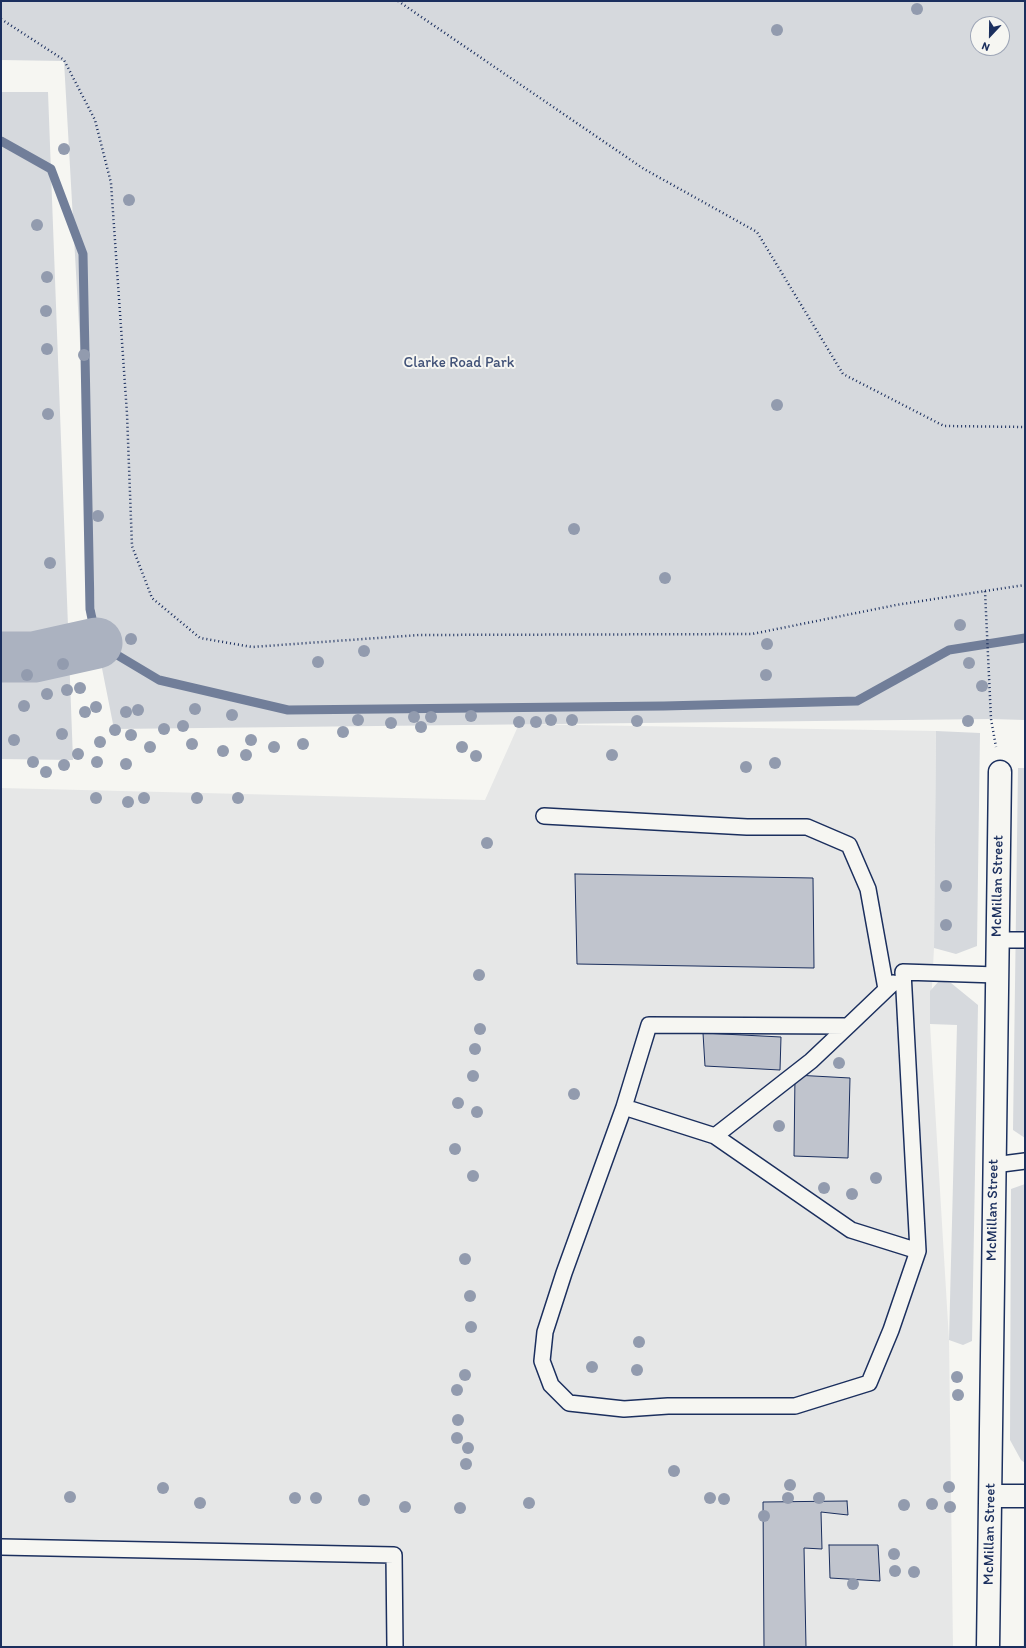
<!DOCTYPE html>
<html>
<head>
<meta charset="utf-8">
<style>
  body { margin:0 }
  #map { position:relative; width:1026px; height:1648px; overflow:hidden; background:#f6f6f2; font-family:Itim,sans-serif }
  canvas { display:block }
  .frame { position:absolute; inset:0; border:2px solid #1b2f5e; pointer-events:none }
  .north { position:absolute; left:970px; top:16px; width:40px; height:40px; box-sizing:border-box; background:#f6f6f2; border:1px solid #9ea6b7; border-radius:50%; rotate:202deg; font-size:11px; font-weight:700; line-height:16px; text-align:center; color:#1b2f5e }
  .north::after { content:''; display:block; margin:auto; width:14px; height:18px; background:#1b2f5e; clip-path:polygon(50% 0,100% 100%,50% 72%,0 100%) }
</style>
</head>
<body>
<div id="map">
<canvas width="1026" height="1648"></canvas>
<div class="frame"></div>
<div class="north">N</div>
</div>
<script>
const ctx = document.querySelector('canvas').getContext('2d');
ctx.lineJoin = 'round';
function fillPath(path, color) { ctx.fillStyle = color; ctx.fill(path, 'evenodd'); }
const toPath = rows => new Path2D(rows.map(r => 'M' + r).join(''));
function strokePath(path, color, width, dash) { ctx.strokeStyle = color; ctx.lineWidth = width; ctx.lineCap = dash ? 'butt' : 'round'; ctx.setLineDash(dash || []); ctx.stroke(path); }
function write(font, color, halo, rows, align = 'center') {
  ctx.font = font + ' Itim,sans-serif'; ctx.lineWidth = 4; ctx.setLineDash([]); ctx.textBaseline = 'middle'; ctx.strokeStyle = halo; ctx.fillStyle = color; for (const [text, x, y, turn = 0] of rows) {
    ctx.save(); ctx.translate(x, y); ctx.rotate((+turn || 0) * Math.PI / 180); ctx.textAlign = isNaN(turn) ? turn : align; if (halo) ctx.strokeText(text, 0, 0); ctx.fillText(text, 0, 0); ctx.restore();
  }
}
fillPath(toPath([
  [519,724,936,731,934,948,930,1024,949,1340,953,1647,1,1647,1,788,485,800],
  [1025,1531,1025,1647,1023,1647,1024,1532]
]), '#e6e7e7');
fillPath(toPath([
  [1,1,1025,1,1025,720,991,719,114,729,97,643,64,61,1,60],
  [978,24,1002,24,1002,48,978,48],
  [1,92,48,92,73,760,1,759],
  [936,731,980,733,977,946,956,954,934,948],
  [1018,768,1025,768,1025,1138,1013,1130],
  [939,981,951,983,978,1005,972,1341,963,1345,949,1340,957,1025,930,1024,930,991],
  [1025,1184,1025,1463,1021,1460,1010,1440,1011,1189]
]), '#d6d9dd');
strokePath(toPath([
  [1,141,51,169,83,254,90,609,97,643,159,680,288,710,664,706,857,701,949,650,1025,638]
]), '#717e99', 9);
strokePath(toPath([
  [1,657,34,657,97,643]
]), '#abb2c0', 51);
const building = toPath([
  [575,874,813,878,814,968,577,964,575,874],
  [703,1033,781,1037,780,1070,705,1066,703,1033],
  [795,1075,850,1078,848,1158,794,1156,795,1075],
  [847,1501,848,1515,821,1512,822,1549,804,1548,806,1647,764,1647,763,1502,847,1501],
  [829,1545,878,1545,880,1581,830,1578,829,1545]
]);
fillPath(building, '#c0c4cd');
strokePath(building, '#1b2f5e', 1);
const lane = toPath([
  [544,816,747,827,807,827,849,845,868,889,886,989],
  [998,940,1025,940],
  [848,1026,811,1061,715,1136,851,1230,918,1251,903,972,997,975],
  [624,1107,564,1273,545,1332,542,1361,551,1385,569,1403,624,1409,668,1406,795,1406,869,1383,891,1330,918,1251],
  [715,1136,624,1107,649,1025,848,1026,893,983],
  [994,1165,1025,1161],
  [1,1547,394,1555,395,1647]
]);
const street = toPath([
  [991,1496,1025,1496],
  [988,1647,1000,772]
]);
strokePath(lane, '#1b2f5e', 18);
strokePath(street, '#1b2f5e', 25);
strokePath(toPath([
  [398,1,644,169,757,232,843,374,944,426,1025,427],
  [1,19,64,60,95,120,111,183,127,414,132,546,152,598,200,638,252,647,419,635,752,634,896,605,985,591,991,719,996,747],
  [985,591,1025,585]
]), '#1b2f5e', 2.5, [1, 3]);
strokePath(lane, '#f6f6f2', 15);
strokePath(street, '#f6f6f2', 22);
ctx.fillStyle = '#929bae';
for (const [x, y] of [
  [917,9],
  [777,30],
  [64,149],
  [129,200],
  [37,225],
  [47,277],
  [46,311],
  [47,349],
  [84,355],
  [777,405],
  [48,414],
  [98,516],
  [574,529],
  [50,563],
  [665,578],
  [960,625],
  [131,639],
  [767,644],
  [364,651],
  [318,662],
  [969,663],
  [63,664],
  [27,675],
  [766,675],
  [982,686],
  [80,688],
  [67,690],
  [47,694],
  [24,706],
  [96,707],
  [195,709],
  [138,710],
  [85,712],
  [126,712],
  [232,715],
  [471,716],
  [414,717],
  [431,717],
  [358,720],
  [551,720],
  [572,720],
  [637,721],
  [968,721],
  [519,722],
  [536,722],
  [391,723],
  [183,726],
  [421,727],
  [164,729],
  [115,730],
  [343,732],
  [62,734],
  [131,735],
  [14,740],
  [251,740],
  [100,742],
  [192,744],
  [303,744],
  [150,747],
  [274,747],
  [462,747],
  [223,751],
  [78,754],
  [246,755],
  [612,755],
  [476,756],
  [33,762],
  [97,762],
  [775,763],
  [126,764],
  [64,765],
  [746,767],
  [46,772],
  [96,798],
  [144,798],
  [197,798],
  [238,798],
  [128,802],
  [487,843],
  [946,886],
  [946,925],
  [479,975],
  [480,1029],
  [475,1049],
  [839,1063],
  [473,1076],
  [574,1094],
  [458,1103],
  [477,1112],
  [779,1126],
  [455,1149],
  [473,1176],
  [876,1178],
  [824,1188],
  [852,1194],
  [465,1259],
  [470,1296],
  [471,1327],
  [639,1342],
  [592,1367],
  [637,1370],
  [465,1375],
  [957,1377],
  [457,1390],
  [958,1395],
  [458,1420],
  [457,1438],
  [468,1448],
  [466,1464],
  [674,1471],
  [790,1485],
  [949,1487],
  [163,1488],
  [70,1497],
  [295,1498],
  [316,1498],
  [710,1498],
  [788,1498],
  [819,1498],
  [724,1499],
  [364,1500],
  [200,1503],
  [529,1503],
  [932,1504],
  [904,1505],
  [405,1507],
  [950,1507],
  [460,1508],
  [764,1516],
  [894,1554],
  [895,1571],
  [914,1572],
  [853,1584]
]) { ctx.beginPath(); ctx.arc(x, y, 6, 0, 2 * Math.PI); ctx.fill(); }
write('15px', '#405177', '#f6f6f2', [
  ["Clarke Road Park",459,363]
]);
write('15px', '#1b2f5e', '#f6f6f2', [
  ["McMillan Street",998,886,-89],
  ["McMillan Street",993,1210,-89],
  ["McMillan Street",990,1534,-89]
]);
</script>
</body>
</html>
